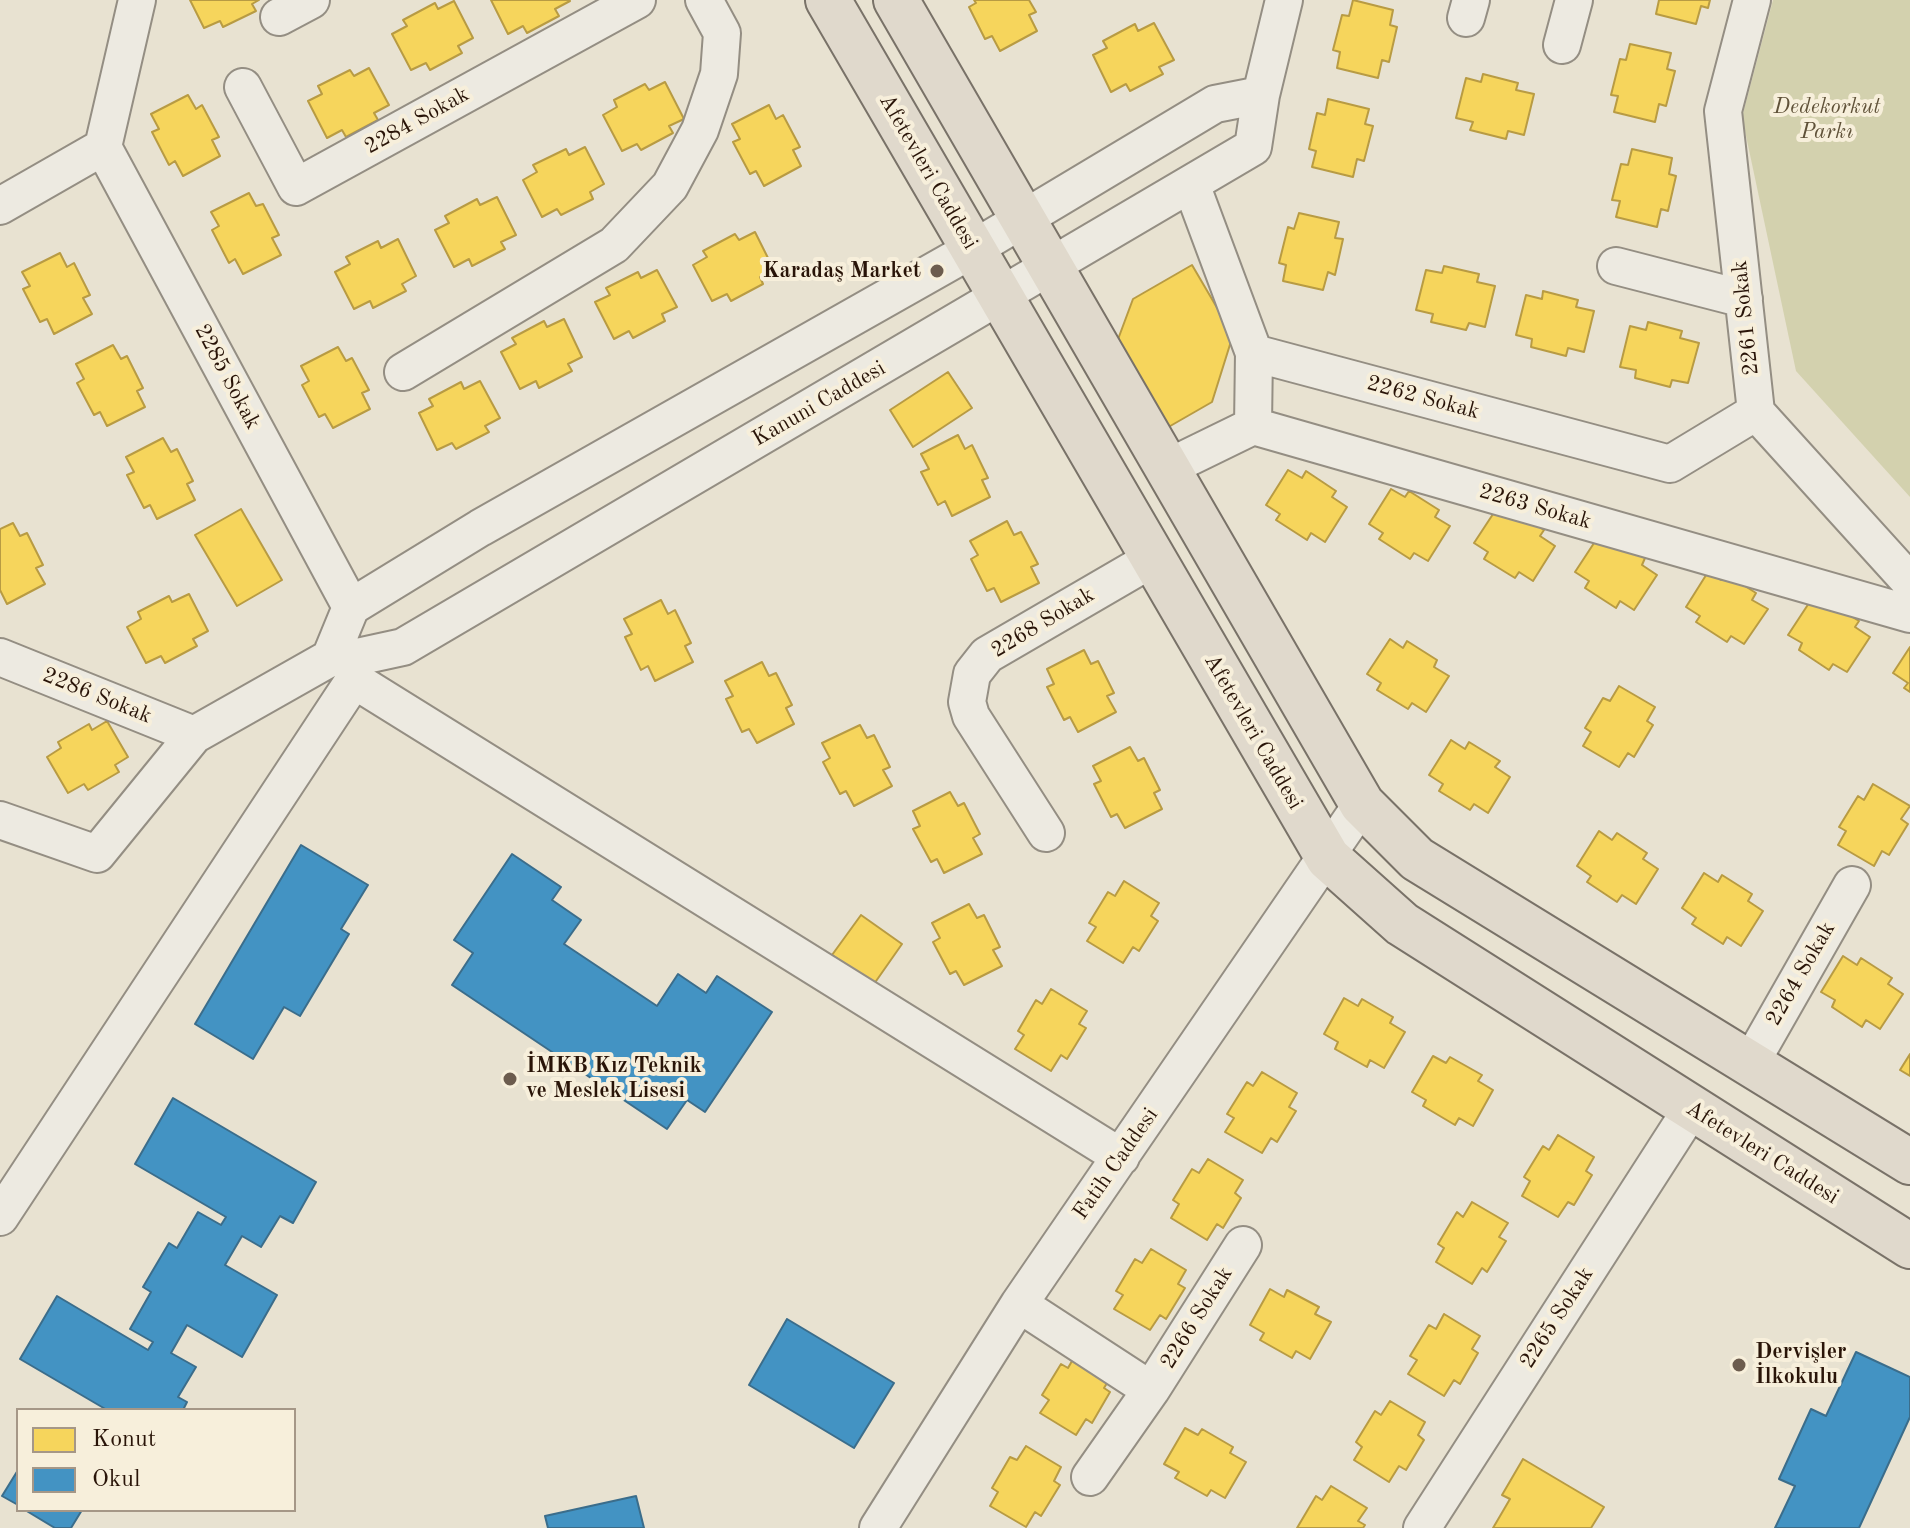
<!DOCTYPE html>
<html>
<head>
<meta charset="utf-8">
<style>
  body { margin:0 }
  #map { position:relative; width:1910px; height:1528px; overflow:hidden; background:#e8e2d1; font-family:"Old Standard TT",serif }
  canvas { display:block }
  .legend { position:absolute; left:16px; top:1408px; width:280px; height:104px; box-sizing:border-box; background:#f7efdb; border:2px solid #a59787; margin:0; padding:10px 14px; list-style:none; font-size:24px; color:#291408 }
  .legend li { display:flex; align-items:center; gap:16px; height:40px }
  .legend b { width:40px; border:2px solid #a59787 }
</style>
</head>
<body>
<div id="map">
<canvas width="1910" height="1528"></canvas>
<ul class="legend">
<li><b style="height:22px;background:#f6d55c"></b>Konut</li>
<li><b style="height:22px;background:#4393c3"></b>Okul</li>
</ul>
</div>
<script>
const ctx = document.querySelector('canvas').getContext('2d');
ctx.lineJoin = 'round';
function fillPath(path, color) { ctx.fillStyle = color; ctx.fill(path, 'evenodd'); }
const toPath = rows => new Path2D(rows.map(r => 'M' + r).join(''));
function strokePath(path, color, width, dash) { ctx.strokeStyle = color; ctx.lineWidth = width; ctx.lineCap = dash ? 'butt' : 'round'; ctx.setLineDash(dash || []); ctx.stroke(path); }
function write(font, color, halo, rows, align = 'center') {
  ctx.font = font + ' "Old Standard TT",serif'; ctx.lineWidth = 8; ctx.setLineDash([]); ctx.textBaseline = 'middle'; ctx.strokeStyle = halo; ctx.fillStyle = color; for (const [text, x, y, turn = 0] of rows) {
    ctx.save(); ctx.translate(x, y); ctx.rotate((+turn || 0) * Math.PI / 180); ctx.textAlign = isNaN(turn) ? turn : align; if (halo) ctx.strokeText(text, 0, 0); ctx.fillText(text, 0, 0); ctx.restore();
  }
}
fillPath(toPath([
  [1773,0,1910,0,1910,497,1796,371,1742,117]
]), '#d3d1ae');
const homes = toPath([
  [190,0,259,0,252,4,256,11,223,27,220,21,204,28,190,0],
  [491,0,569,0,570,1,555,9,559,16,527,33,523,26,508,34,491,0],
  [974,0,1029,0,1036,12,1029,15,1037,31,1000,51,992,36,985,39,969,7,976,3,974,0],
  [1353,0,1393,10,1390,25,1397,27,1389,62,1382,60,1378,78,1337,68,1340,52,1333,50,1342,15,1349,16,1353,0],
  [1659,0,1710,0,1708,8,1701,6,1696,24,1656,14,1659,0],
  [454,1,473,38,458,46,462,53,430,70,426,63,411,70,392,34,407,26,403,20,435,3,438,9,454,1],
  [1154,23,1174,60,1159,67,1163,74,1130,91,1126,84,1111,92,1093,55,1107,48,1103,41,1135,24,1138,31,1154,23],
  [1630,44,1671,53,1667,69,1675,71,1666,106,1659,104,1655,122,1614,112,1618,96,1611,95,1620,59,1626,60,1630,44],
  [369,68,389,105,374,113,378,120,346,137,342,130,327,138,308,101,322,94,318,86,350,70,354,76,369,68],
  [1483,74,1518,83,1516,90,1534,94,1524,135,1508,131,1506,139,1470,130,1473,122,1456,118,1466,78,1481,82,1483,74],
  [665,82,684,119,669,126,673,133,641,150,637,144,622,151,603,115,617,107,614,100,645,84,649,90,665,82],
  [188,95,196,109,202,105,219,137,212,140,220,156,183,176,175,161,169,165,152,132,159,129,151,114,188,95],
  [1328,99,1369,109,1365,124,1373,126,1364,161,1357,159,1353,177,1312,167,1316,151,1309,149,1317,113,1325,115,1328,99],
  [769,105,776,119,783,115,800,147,793,150,801,166,764,186,756,171,750,174,733,142,740,139,732,124,769,105],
  [585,147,604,184,590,192,593,199,561,215,557,209,542,217,523,180,537,172,533,165,566,149,569,155,585,147],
  [1632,149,1672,158,1669,174,1676,176,1668,211,1661,209,1657,227,1616,217,1620,201,1612,200,1621,164,1628,165,1632,149],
  [249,193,256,206,263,204,279,235,272,238,281,255,243,274,235,259,229,263,212,230,219,226,211,212,249,193],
  [497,197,516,235,501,242,505,249,472,266,469,259,454,267,435,230,449,223,445,216,477,199,480,205,497,197],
  [1299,213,1339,222,1335,238,1343,239,1335,275,1328,272,1323,290,1283,281,1286,265,1279,263,1288,227,1294,229,1299,213],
  [755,232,774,270,760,277,763,284,731,301,727,294,712,301,693,265,707,257,703,251,735,234,739,240,755,232],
  [398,239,416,276,402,284,406,291,373,308,370,301,354,309,335,272,350,264,346,257,378,241,381,248,398,239],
  [60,253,67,267,74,263,90,295,83,298,92,314,54,334,47,319,40,322,23,289,30,286,22,272,60,253],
  [1192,265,1233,335,1212,402,1165,429,1117,342,1133,299,1192,265],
  [1444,266,1479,274,1477,282,1495,286,1485,327,1469,323,1466,330,1431,322,1433,314,1416,310,1426,270,1442,273,1444,266],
  [657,270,677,307,662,314,665,321,633,338,629,331,614,339,595,302,610,295,606,288,638,272,641,278,657,270],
  [1543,291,1578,300,1576,307,1594,311,1584,352,1568,348,1566,356,1531,347,1532,339,1516,335,1526,295,1542,299,1543,291],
  [564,319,582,357,568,364,572,371,539,388,536,381,520,389,501,352,516,344,512,338,544,321,547,327,564,319],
  [1648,322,1682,331,1680,338,1699,343,1688,383,1672,380,1670,387,1635,378,1636,370,1620,367,1630,326,1646,330,1648,322],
  [113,345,121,359,127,356,143,388,137,391,145,407,107,426,100,412,94,415,77,383,84,379,76,364,113,345],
  [338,347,346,361,352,358,369,390,362,393,370,409,333,428,325,414,319,417,302,385,309,381,301,366,338,347],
  [948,372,972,408,913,447,890,410,948,372],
  [480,381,500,418,485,426,489,432,456,449,452,443,437,450,419,413,433,406,429,399,461,382,464,389,480,381],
  [958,435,965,449,972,445,988,478,982,480,990,497,952,516,945,501,938,505,921,472,929,469,921,454,958,435],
  [163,438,171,452,177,449,193,481,187,484,195,500,157,519,150,505,144,508,127,475,134,472,126,457,163,438],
  [1288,470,1302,478,1306,471,1336,491,1332,497,1347,507,1325,542,1311,533,1307,540,1276,520,1280,514,1266,505,1288,470],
  [1391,489,1405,497,1409,491,1439,510,1435,517,1450,526,1428,561,1414,553,1410,559,1379,539,1383,533,1369,524,1391,489],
  [1497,508,1514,510,1544,530,1540,536,1555,546,1533,581,1519,572,1515,578,1484,559,1488,552,1474,543,1497,508],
  [241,509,282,580,237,606,195,535,241,509],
  [1007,521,1014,535,1021,532,1038,564,1031,567,1039,583,1001,602,994,588,987,591,971,559,978,555,970,541,1007,521],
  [13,523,20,536,27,533,43,565,36,568,45,584,7,604,0,590,0,529,13,523],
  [1598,537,1615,539,1645,558,1642,565,1657,575,1634,610,1620,601,1616,608,1585,588,1589,581,1575,572,1598,537],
  [1708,572,1721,580,1726,574,1756,593,1752,600,1768,609,1744,644,1731,636,1727,642,1696,622,1700,616,1686,607,1708,572],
  [189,594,208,631,193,639,197,646,165,663,161,656,146,663,127,627,141,619,138,612,169,596,172,602,189,594],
  [661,600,668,614,675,610,691,643,685,646,693,662,655,681,648,666,641,670,625,637,632,634,624,619,661,600],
  [1811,600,1824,608,1828,602,1859,621,1855,627,1870,637,1847,672,1833,664,1829,670,1799,650,1802,643,1788,635,1811,600],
  [1390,639,1403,648,1407,641,1437,660,1434,667,1449,676,1426,712,1412,703,1408,709,1377,690,1381,683,1367,674,1390,639],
  [1910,647,1910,692,1904,688,1908,683,1893,673,1910,647],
  [1084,650,1091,664,1098,661,1114,693,1107,696,1116,712,1078,732,1070,717,1064,720,1047,687,1054,684,1047,669,1084,650],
  [762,662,769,676,776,673,792,705,786,708,794,724,757,743,749,729,742,732,726,699,733,696,725,681,762,662],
  [1619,686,1655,707,1647,721,1653,725,1634,757,1628,753,1619,767,1583,746,1591,732,1585,728,1603,698,1610,701,1619,686],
  [107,721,128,757,115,765,119,772,88,790,84,784,68,793,47,757,61,748,58,742,89,724,92,730,107,721],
  [860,725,867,738,874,735,890,767,883,770,892,786,854,806,846,791,840,794,823,762,830,758,822,743,860,725],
  [1451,740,1465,749,1469,742,1500,761,1495,767,1510,777,1488,813,1474,804,1470,810,1439,791,1443,784,1429,775,1451,740],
  [1130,747,1138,761,1144,758,1160,790,1154,793,1162,809,1125,828,1117,814,1111,817,1094,784,1101,781,1093,766,1130,747],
  [1873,784,1910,806,1901,819,1908,824,1889,855,1882,851,1874,866,1838,845,1846,831,1839,827,1858,796,1864,800,1873,784],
  [950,792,958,806,964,803,980,834,973,838,982,854,944,873,937,859,931,862,913,829,920,826,913,811,950,792],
  [1599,831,1612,840,1617,833,1647,853,1643,859,1658,869,1636,904,1622,895,1617,902,1587,882,1591,876,1577,866,1599,831],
  [1704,873,1718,882,1722,875,1752,894,1748,901,1763,911,1741,946,1727,937,1723,944,1692,924,1696,918,1682,908,1704,873],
  [1124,881,1159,903,1151,916,1158,921,1139,951,1133,947,1123,963,1087,941,1096,927,1089,923,1108,892,1115,896,1124,881],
  [969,904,977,918,984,915,1000,947,993,950,1002,966,964,985,956,971,950,974,933,942,940,938,932,923,969,904],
  [861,915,902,944,874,984,832,955,861,915],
  [1843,956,1857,965,1861,958,1892,978,1888,984,1903,994,1880,1029,1866,1020,1862,1027,1832,1007,1835,1000,1821,992,1843,956],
  [1051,989,1087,1011,1079,1024,1086,1028,1067,1059,1061,1055,1051,1071,1015,1049,1024,1035,1018,1031,1036,1000,1042,1004,1051,989],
  [1344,998,1358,1006,1362,999,1393,1017,1390,1023,1405,1032,1384,1068,1370,1060,1367,1067,1335,1049,1338,1042,1324,1034,1344,998],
  [1910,1054,1910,1076,1900,1070,1910,1054],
  [1433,1056,1446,1063,1450,1057,1482,1075,1478,1081,1493,1090,1473,1126,1459,1118,1455,1125,1423,1106,1426,1100,1412,1092,1433,1056],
  [1262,1072,1297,1093,1289,1107,1296,1111,1277,1142,1271,1138,1262,1153,1225,1132,1234,1118,1227,1114,1247,1082,1253,1086,1262,1072],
  [1558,1135,1594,1157,1586,1171,1592,1175,1574,1205,1568,1202,1558,1217,1522,1196,1530,1181,1524,1177,1543,1146,1549,1150,1558,1135],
  [1208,1159,1243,1180,1235,1193,1241,1198,1223,1228,1217,1224,1207,1240,1171,1218,1179,1204,1173,1200,1192,1169,1199,1173,1208,1159],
  [1472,1202,1508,1223,1499,1237,1506,1241,1487,1272,1482,1268,1472,1284,1436,1262,1444,1248,1438,1244,1457,1212,1463,1217,1472,1202],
  [1151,1249,1186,1270,1178,1284,1185,1288,1166,1319,1160,1315,1150,1330,1114,1309,1123,1295,1116,1291,1135,1259,1142,1263,1151,1249],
  [1270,1289,1284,1297,1287,1290,1319,1307,1315,1314,1331,1322,1310,1359,1296,1351,1292,1358,1260,1340,1264,1333,1250,1325,1270,1289],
  [1444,1314,1480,1336,1472,1349,1478,1353,1460,1384,1454,1380,1444,1396,1408,1374,1417,1360,1410,1356,1429,1325,1436,1329,1444,1314],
  [1076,1354,1112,1375,1104,1388,1110,1392,1092,1423,1086,1419,1076,1435,1040,1413,1049,1400,1042,1395,1061,1364,1068,1368,1076,1354],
  [1390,1401,1425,1422,1418,1435,1424,1440,1406,1470,1399,1466,1389,1482,1354,1460,1362,1447,1356,1442,1375,1411,1381,1415,1390,1401],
  [1185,1428,1198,1435,1202,1429,1233,1447,1230,1453,1246,1462,1225,1498,1211,1490,1207,1496,1175,1478,1179,1472,1164,1464,1185,1428],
  [1026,1446,1061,1467,1054,1481,1060,1485,1041,1516,1035,1512,1026,1527,990,1506,998,1492,992,1488,1010,1457,1017,1460,1026,1446],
  [1523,1459,1604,1507,1591,1528,1493,1528,1510,1499,1502,1495,1523,1459],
  [1331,1486,1367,1508,1358,1521,1365,1525,1363,1528,1297,1528,1316,1496,1322,1500,1331,1486]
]);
fillPath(homes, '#f6d55c');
strokePath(homes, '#b89b43', 2);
const schools = toPath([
  [301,845,368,885,341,929,349,934,300,1016,284,1007,253,1059,195,1024,301,845],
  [512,854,561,887,552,900,581,920,564,944,657,1006,678,974,706,993,717,976,772,1012,705,1112,687,1100,667,1129,452,985,473,953,454,940,512,854],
  [173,1098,316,1182,293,1223,280,1216,261,1247,242,1236,225,1265,277,1295,242,1357,187,1325,171,1353,196,1367,178,1397,187,1402,183,1410,107,1410,20,1359,57,1296,148,1350,153,1342,130,1329,151,1292,143,1287,169,1243,177,1248,198,1212,221,1225,226,1217,135,1164,173,1098],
  [787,1319,894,1383,854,1448,749,1385,787,1319],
  [1856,1352,1910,1377,1910,1417,1859,1528,1775,1528,1795,1486,1779,1479,1811,1409,1826,1416,1856,1352],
  [18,1470,18,1505,2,1496,18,1470],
  [636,1496,644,1528,548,1528,545,1516,636,1496],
  [25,1510,82,1510,71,1528,55,1528,25,1510]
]);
fillPath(schools, '#4393c3');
strokePath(schools, '#3b6d8b', 2);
const minor = toPath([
  [1752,0,1723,111,1756,412,1910,582],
  [279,17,311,0],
  [1466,18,1471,0],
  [1562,45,1574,0],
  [243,87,296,187,637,0],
  [103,147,351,607],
  [103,147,137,0],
  [1191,184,1254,353,1670,464,1756,412],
  [0,206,103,147],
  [1616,266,1744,299],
  [403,372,614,245,670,186,700,130,719,74,722,33,704,0],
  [1253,426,1254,353],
  [1167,468,1253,426,1910,614],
  [0,657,194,735],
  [330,658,351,607,480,528,973,249,1215,104,1261,95],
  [354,680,1121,1157],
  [0,820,97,854,194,735,330,658,357,657,403,647,1253,147,1261,95,1284,0],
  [1046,833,971,716,967,702,972,674,987,655,1152,559],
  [1750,1064,1852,885],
  [0,1217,354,680,357,658],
  [1019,1304,1151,1390],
  [1090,1477,1151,1390,1243,1245],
  [878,1528,1019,1304,1362,804],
  [1422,1528,1692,1108]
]);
const major = toPath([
  [828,0,1328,858,1402,924,1910,1246],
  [896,0,1362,804,1417,859,1910,1162]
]);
strokePath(minor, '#948e83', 40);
strokePath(major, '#797268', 48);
strokePath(minor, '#edeae1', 36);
strokePath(major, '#e0d9cc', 44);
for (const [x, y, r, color] of [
  [937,271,8,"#6c5c4e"],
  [510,1079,8,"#6c5c4e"],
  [1739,1365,8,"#6c5c4e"]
]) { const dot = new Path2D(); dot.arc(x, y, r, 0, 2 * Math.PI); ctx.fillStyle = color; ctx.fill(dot); strokePath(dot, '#f7efdb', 3); }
write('italic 22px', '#5f5138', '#f7efdb', [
  ["Dedekorkut",1827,107],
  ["Parkı",1827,132]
]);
write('22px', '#291408', '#f7efdb', [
  ["2284 Sokak",417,121,-29],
  ["Afetevleri Caddesi",928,172,60],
  ["2261 Sokak",1746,318,-96],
  ["2285 Sokak",227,377,62],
  ["2262 Sokak",1423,398,15],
  ["Kanuni Caddesi",819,404,-30],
  ["2263 Sokak",1535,507,16],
  ["2268 Sokak",1043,623,-31],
  ["2286 Sokak",97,696,22],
  ["Afetevleri Caddesi",1253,732,60],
  ["2264 Sokak",1801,974,-60],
  ["Afetevleri Caddesi",1762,1153,32],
  ["Fatih Caddesi",1116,1164,-55],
  ["2266 Sokak",1197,1318,-58],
  ["2265 Sokak",1557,1318,-57]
]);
write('bold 22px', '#291408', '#f7efdb', [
  ["Karadaş Market",921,271,"right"],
  ["İMKB Kız Teknik",526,1066],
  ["ve Meslek Lisesi",526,1091],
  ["Dervişler",1755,1352],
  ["İlkokulu",1755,1377]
], 'left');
</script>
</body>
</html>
